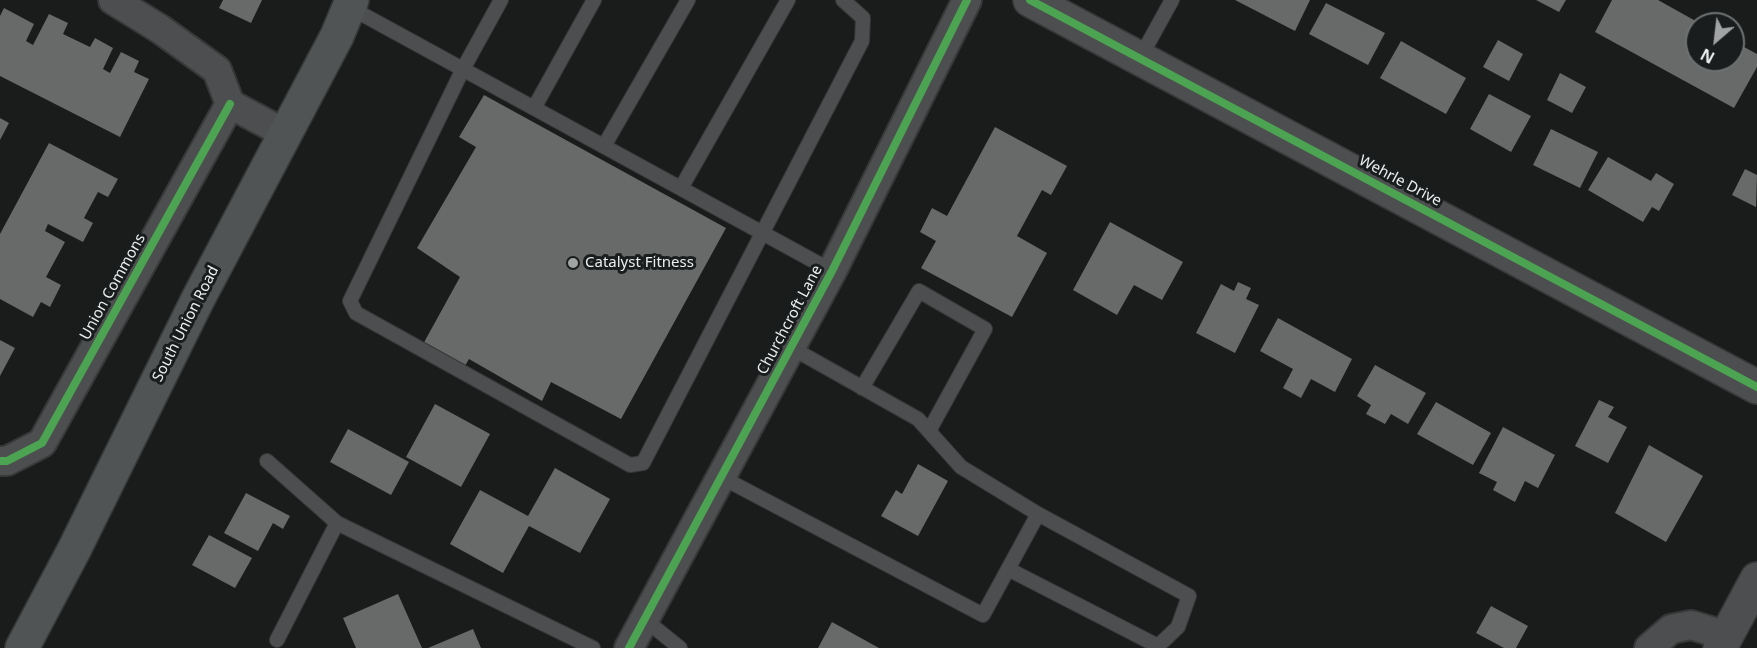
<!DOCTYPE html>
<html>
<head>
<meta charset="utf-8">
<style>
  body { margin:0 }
  #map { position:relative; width:1757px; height:648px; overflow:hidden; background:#1a1c1c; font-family:"Noto Sans",sans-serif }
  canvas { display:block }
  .north { position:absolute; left:1685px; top:12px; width:60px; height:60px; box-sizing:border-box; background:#191d1d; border:2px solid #6d7171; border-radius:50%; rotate:208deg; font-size:16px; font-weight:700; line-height:24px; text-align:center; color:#eceeee }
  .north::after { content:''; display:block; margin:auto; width:21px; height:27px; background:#a2a4a4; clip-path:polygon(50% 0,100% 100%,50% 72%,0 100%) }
</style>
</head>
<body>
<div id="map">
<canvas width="1757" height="648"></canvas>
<div class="north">N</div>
</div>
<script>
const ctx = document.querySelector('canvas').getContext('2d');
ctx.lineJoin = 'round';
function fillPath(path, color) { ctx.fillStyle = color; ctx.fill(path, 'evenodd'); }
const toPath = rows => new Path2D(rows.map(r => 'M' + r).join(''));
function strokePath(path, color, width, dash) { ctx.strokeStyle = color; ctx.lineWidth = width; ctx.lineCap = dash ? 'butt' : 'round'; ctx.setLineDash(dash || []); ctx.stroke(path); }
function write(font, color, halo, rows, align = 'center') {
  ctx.font = font + ' "Noto Sans",sans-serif'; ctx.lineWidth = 6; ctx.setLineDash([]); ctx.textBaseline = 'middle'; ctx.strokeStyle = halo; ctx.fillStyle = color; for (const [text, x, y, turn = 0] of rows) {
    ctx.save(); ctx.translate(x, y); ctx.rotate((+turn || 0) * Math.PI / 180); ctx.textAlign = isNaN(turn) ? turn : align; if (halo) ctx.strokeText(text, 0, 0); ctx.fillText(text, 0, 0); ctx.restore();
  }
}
fillPath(toPath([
  [223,0,262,0,251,23,219,8],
  [1235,0,1310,0,1295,31],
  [1536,0,1566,0,1559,12],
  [1612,0,1658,0,1701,24,1697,24,1697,60,1733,60,1733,41,1757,54,1757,67,1734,108,1595,32],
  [1326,3,1385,33,1368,65,1309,34],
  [4,8,34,24,26,41,33,45,49,14,68,23,63,34,90,47,95,38,113,48,103,69,110,73,121,52,139,61,134,72,149,79,120,137,0,76,0,16],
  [1498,40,1523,54,1509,81,1483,67],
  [1401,41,1466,78,1446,114,1380,78],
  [1560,73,1586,87,1572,113,1547,100],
  [1489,94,1531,116,1511,152,1470,129],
  [484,95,726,228,621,419,551,382,542,401,469,359,462,371,422,346,460,277,417,248,476,147,459,137],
  [0,118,9,123,0,140],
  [995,127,1067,166,1051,195,1042,190,1017,236,1047,253,1012,317,921,268,936,241,920,232,932,208,947,216],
  [1551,129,1598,152,1580,188,1533,165],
  [49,143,118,179,108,197,98,192,84,218,93,223,83,242,48,224,45,231,65,242,46,277,61,285,50,307,41,302,33,317,0,299,0,234],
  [1608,157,1651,181,1656,173,1674,184,1659,211,1652,207,1643,222,1588,190],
  [1745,169,1757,175,1756,207,1732,195],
  [1110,222,1183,262,1162,300,1134,285,1117,315,1073,290],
  [1238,282,1251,288,1246,299,1259,305,1235,353,1196,333,1221,284,1234,291],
  [1278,318,1352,359,1335,392,1311,379,1301,398,1283,388,1293,369,1260,351],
  [0,340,15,348,0,376],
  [1375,365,1426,393,1408,424,1391,414,1385,424,1366,414,1371,405,1357,396],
  [1599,400,1614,407,1608,417,1627,427,1608,463,1575,446],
  [1436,402,1491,433,1473,465,1417,434],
  [435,404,490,434,461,487,406,457],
  [1503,427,1555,455,1538,488,1525,481,1515,502,1493,490,1497,482,1479,473],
  [348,429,409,462,391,495,330,462],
  [1649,445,1703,476,1666,542,1615,513],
  [918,464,948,481,918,536,881,516,896,490,902,494],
  [555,468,610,499,580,553,529,526,503,573,450,544,480,490,528,516],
  [246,493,290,516,283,529,273,523,258,551,224,533],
  [209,535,252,558,235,588,192,565],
  [398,594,422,648,356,648,343,618],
  [1491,606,1528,626,1516,648,1504,648,1476,633],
  [832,622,879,648,818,648],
  [473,629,481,648,428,648]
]), '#686969');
const service = toPath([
  [501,0,463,69,350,301,356,313,630,465,643,463,862,41,863,18,843,0],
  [349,7,832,271],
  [1140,58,1172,0],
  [534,108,594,0],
  [604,146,688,0],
  [681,188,788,0],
  [862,388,919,291,985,329,929,431],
  [267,461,337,523,593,648],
  [721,477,983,615,1038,514,961,467,918,419,790,347],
  [1008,569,1158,646,1178,627,1189,596,1038,514],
  [644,619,680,648],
  [277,640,337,523]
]);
const minor = toPath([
  [113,0,160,29,217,70,230,104,286,134],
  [0,461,7,461,42,443,230,104],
  [629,648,832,271,967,0],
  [1649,648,1671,629,1691,625,1727,636]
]);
const tertiary = toPath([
  [1030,0,1757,387],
  [1720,648,1757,579]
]);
const secondary = toPath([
  [22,648,74,550,198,299,337,36,352,0]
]);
strokePath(service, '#373838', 16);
strokePath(minor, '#373838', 32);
strokePath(tertiary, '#373838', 36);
strokePath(secondary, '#373838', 36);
strokePath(service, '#4d4e4f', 14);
strokePath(minor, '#4d4e4f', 28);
strokePath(tertiary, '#4d4e4f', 33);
strokePath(secondary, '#505454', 33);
strokePath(toPath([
  [1030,0,1757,387],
  [0,461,7,461,42,443,230,104],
  [629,648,832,271,967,0]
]), '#4ca352', 8);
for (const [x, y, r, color] of [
  [573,263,6,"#a2a4a4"]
]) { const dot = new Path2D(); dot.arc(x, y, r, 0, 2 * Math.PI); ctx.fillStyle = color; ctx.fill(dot); strokePath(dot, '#191d1d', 2); }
write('15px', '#eceeee', '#191d1d', [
  ["Wehrle Drive",1400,181,28],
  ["Union Commons",113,287,-61],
  ["Churchcroft Lane",790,320,-62],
  ["South Union Road",186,324,-63]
]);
write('15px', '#eceeee', '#191d1d', [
  ["Catalyst Fitness",585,263]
], 'left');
</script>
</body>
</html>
